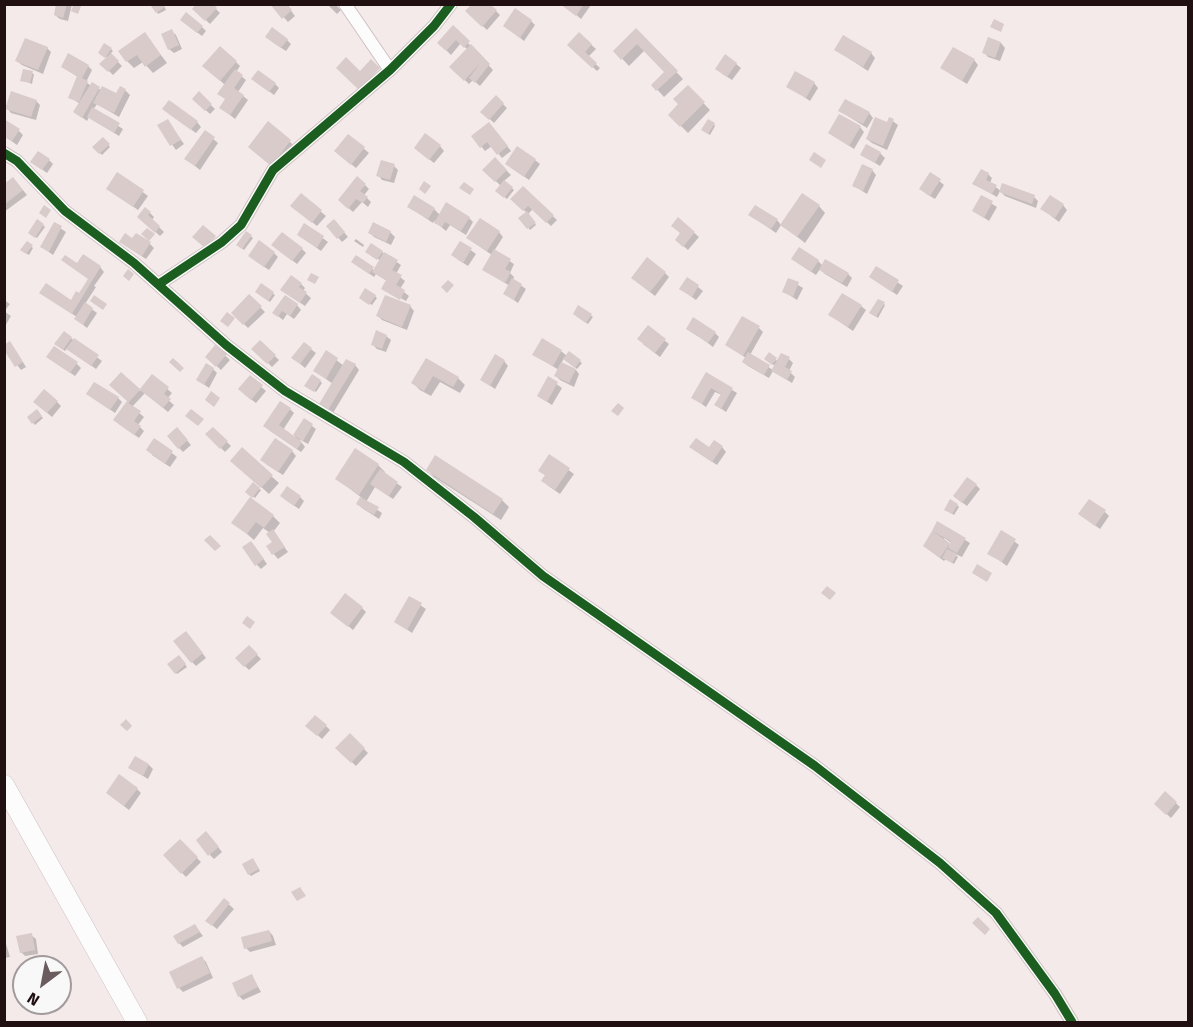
<!DOCTYPE html>
<html>
<head>
<meta charset="utf-8">
<style>
  body { margin:0 }
  #map { position:relative; width:1193px; height:1027px; overflow:hidden; background:#f4eaea; font-family:"Fira Sans",sans-serif }
  canvas { display:block }
  .frame { position:absolute; inset:0; border:6px solid #201012; pointer-events:none }
  .north { position:absolute; left:12px; top:955px; width:60px; height:60px; box-sizing:border-box; background:#f8f8f8; border:2px solid #a29b9c; border-radius:50%; rotate:212deg; font-size:16px; font-weight:700; line-height:24px; text-align:center; color:#201012 }
  .north::after { content:''; display:block; margin:auto; width:21px; height:27px; background:#6a5c5e; clip-path:polygon(50% 0,100% 100%,50% 72%,0 100%) }
</style>
</head>
<body>
<div id="map">
<canvas width="1193" height="1027"></canvas>
<div class="frame"></div>
<div class="north">N</div>
</div>
<script>
const ctx = document.querySelector('canvas').getContext('2d');
ctx.lineJoin = 'round';
function fillPath(path, color) { ctx.fillStyle = color; ctx.fill(path, 'evenodd'); }
const toPath = rows => new Path2D(rows.map(r => 'M' + r).join(''));
function strokePath(path, color, width, dash) { ctx.strokeStyle = color; ctx.lineWidth = width; ctx.lineCap = dash ? 'butt' : 'round'; ctx.setLineDash(dash || []); ctx.stroke(path); }
fillPath(toPath([
  [58,4,72,4,68,21,60,19,55,15],
  [163,4,166,10,158,14,157,12],
  [211,4,220,13,210,24,194,9],
  [272,4,286,4,295,16,288,22],
  [327,4,335,4,341,10,337,14],
  [473,4,489,4,500,15,487,30,467,11],
  [564,4,591,4,591,5,581,19],
  [531,21,535,25,524,41,505,26],
  [186,24,202,27,206,31,202,36],
  [453,27,493,70,480,86,473,80,469,84,451,67,468,50,461,43,451,55,439,43],
  [636,30,683,79,664,97,653,85,667,72,645,50,629,66,615,51],
  [171,31,176,35,182,49,174,53,169,49],
  [145,34,167,63,153,73,143,62,134,68,127,61],
  [579,34,596,49,588,57,600,68,597,71,569,45],
  [989,39,1001,43,1005,48,1000,61,988,57,984,52],
  [287,40,291,44,286,51,271,41],
  [47,48,51,52,43,74,22,65,17,61],
  [111,49,113,51,110,54,122,66,113,75,102,64,107,58,102,54],
  [836,50,871,53,875,58,868,71],
  [726,56,741,68,732,80,721,73],
  [974,60,978,65,967,84,942,68],
  [236,62,240,66,236,72,246,80,238,92,248,100,235,119,221,108,227,100,225,85,209,70],
  [88,66,92,70,86,82,91,86,92,84,101,90,117,95,125,90,130,95,119,117,97,104,93,110,123,129,119,136,89,117,87,121,75,112,80,104,70,97,78,77,62,67],
  [24,71,34,74,32,84,22,80],
  [258,83,275,84,279,88,274,95],
  [814,83,818,88,810,101,788,86],
  [688,87,710,110,688,133,670,115,681,104],
  [199,94,215,109,210,114,194,99],
  [496,97,507,108,494,123,482,112],
  [36,101,40,105,36,120,11,113,7,108],
  [840,111,869,113,873,118,867,128],
  [168,113,197,122,201,127,196,133],
  [890,119,898,125,887,150,872,143,867,139,888,124],
  [167,120,184,144,176,150,159,126],
  [269,124,297,148,279,171,257,154],
  [714,124,715,126,710,135,704,131],
  [860,127,864,132,854,149,830,133],
  [493,128,511,151,502,158,492,146,485,151,473,136],
  [19,131,23,135,17,145,4,136],
  [205,132,218,143,200,170,186,159],
  [349,136,369,153,356,168,340,155],
  [103,139,110,147,102,155,94,147],
  [440,146,444,151,434,163,420,152],
  [880,153,885,158,880,166,862,155],
  [495,159,511,175,504,181,514,190,507,199,497,191,501,186,484,170],
  [49,160,53,164,47,173,37,166],
  [535,160,540,164,529,180,507,164],
  [394,166,398,170,394,183,382,180,378,175],
  [872,170,876,175,867,194,854,186],
  [118,174,148,196,138,210,108,189],
  [931,174,944,185,935,199,925,193],
  [988,174,992,178,990,183,1001,191,1034,197,1038,201,1036,208,1005,196,1000,191,997,197,974,184],
  [17,183,27,195,4,212,4,186],
  [365,185,369,189,364,195,371,202,368,207,362,202,353,212,344,204],
  [523,188,557,220,551,226,533,209,528,214,536,225,530,230,521,218,527,213,513,199],
  [301,195,326,216,317,226,297,210],
  [415,197,434,209,440,215,469,218,473,222,466,235,450,225,446,231,434,221,433,223,409,207],
  [981,197,997,207,989,221,974,211],
  [1063,205,1067,210,1059,222,1042,209],
  [819,206,825,213,805,243,782,225],
  [146,209,154,217,152,220,164,232,160,236,139,217],
  [750,215,777,220,781,225,776,233],
  [678,219,699,237,688,250,681,244,682,234],
  [54,224,66,232,53,255,42,247],
  [43,225,45,227,37,238,31,234],
  [305,225,328,242,321,251,299,235],
  [338,225,348,237,342,242,328,226],
  [390,232,395,237,391,245,374,237,370,233],
  [499,232,503,237,494,251,514,264,510,273,514,277,513,280,526,289,518,303,505,294,510,286,484,270,492,255,473,242],
  [246,233,253,238,244,250,239,246],
  [356,239,364,245,363,247,354,241],
  [132,240,150,244,154,248,146,259,126,246],
  [27,243,33,248,29,255,24,252],
  [461,243,476,254,468,266,457,259],
  [278,249,302,249,306,253,297,264],
  [382,252,401,265,396,274,405,281,400,289,409,296,406,301,386,290,387,281,376,274,374,277,353,262,356,257,375,271,381,261,369,253],
  [274,253,278,257,269,270,254,260],
  [818,261,823,266,848,274,852,278,847,287,825,274,820,269,816,275,798,263],
  [77,265,100,267,104,272,94,286,96,287,85,304,97,313,87,328,76,319,77,317,46,297,71,302,79,295,90,279],
  [876,268,903,286,897,295,871,277],
  [665,273,669,277,655,296,637,282],
  [688,279,703,291,696,300,681,289],
  [788,279,803,288,797,300,783,291],
  [301,284,305,288,303,291,311,298,305,306,287,294],
  [262,285,275,295,270,302,259,293],
  [249,296,265,312,248,328,233,313],
  [375,296,377,298,372,305,362,299],
  [4,300,10,304,6,309,4,307],
  [884,304,885,305,878,318,873,314],
  [297,305,301,310,294,319,287,314,283,320,274,313],
  [410,306,414,311,407,330,382,320,378,316],
  [861,306,866,310,853,331,830,315],
  [579,307,593,317,588,324,576,316],
  [4,311,11,316,4,328],
  [648,327,669,344,660,357,643,344],
  [688,328,715,333,719,337,713,347],
  [759,328,763,332,750,355,773,370,775,366,768,361,789,359,793,363,789,371,795,377,792,383,773,371,769,378,748,366,743,362,746,358,727,345],
  [64,333,102,361,96,369,67,348,65,351,58,346],
  [386,336,391,340,386,352,377,349,372,344],
  [260,342,279,360,272,367,253,348],
  [304,344,316,353,305,368,298,362],
  [216,347,230,360,221,370,207,357],
  [4,348,14,348,26,367,21,370],
  [561,351,567,356,569,353,582,363,577,369,564,358,561,364,576,370,579,374,574,387,560,380,556,376,559,370,534,355],
  [326,352,344,366,355,365,359,370,333,413,325,408,333,384,315,371],
  [426,360,458,378,465,385,460,393,440,382,431,396,420,390,413,383],
  [53,361,77,364,81,368,75,376],
  [504,361,508,366,495,389,482,380],
  [213,369,217,373,209,388,198,380],
  [121,374,140,391,152,376,172,393,167,399,174,405,168,412,145,393,132,407,144,417,138,425,144,431,139,438,119,424,129,401],
  [707,374,737,393,726,412,716,405,722,395,715,392,706,407,693,398],
  [250,377,266,391,256,403,244,394],
  [548,378,562,388,552,405,538,396],
  [320,381,322,383,316,392,308,387],
  [88,394,118,398,122,402,115,413],
  [57,402,61,406,52,417,39,406],
  [290,409,294,413,283,430,294,438,304,420,316,429,308,444,299,439,305,447,301,452,269,430],
  [36,411,43,418,35,425,29,417],
  [213,429,231,446,225,452,207,434],
  [181,433,191,445,183,452,179,448],
  [155,440,177,457,170,467,152,455],
  [722,447,726,452,717,465,696,451],
  [242,450,279,483,269,494,239,467],
  [356,450,378,465,385,472,384,474,402,487,393,499,375,487,366,502,382,513,379,519,362,508,358,504,362,498,337,479],
  [292,451,296,456,283,475,266,464],
  [549,456,574,474,560,494,547,485,546,476,540,470],
  [428,470,502,500,509,507,501,520,434,477],
  [253,485,261,490,255,498,247,492],
  [976,485,980,489,967,506,959,500],
  [300,497,304,501,299,509,286,500],
  [957,505,959,507,954,515,948,511],
  [1105,512,1109,516,1100,529,1085,518],
  [273,516,280,523,273,532,288,552,278,559,268,547,274,543,270,533,263,528,254,540,233,522],
  [938,523,970,543,962,557,953,553,958,557,954,564,946,559,944,561,924,546],
  [944,538,952,543,951,546,944,539],
  [1002,532,1019,545,1007,566,989,553],
  [255,547,267,564,261,569,257,565],
  [410,598,426,609,412,633,396,622],
  [362,608,366,612,353,630,337,617],
  [190,637,206,658,196,666,192,662],
  [249,647,261,659,249,670,237,658],
  [179,657,187,667,177,674,169,665],
  [326,726,330,730,322,739,312,730],
  [350,735,368,753,356,766,337,748],
  [149,765,153,769,148,779,130,768],
  [137,789,141,793,129,810,112,797],
  [1165,793,1180,807,1171,818,1156,804],
  [211,838,222,852,214,859,210,855],
  [180,841,201,862,186,877,165,855],
  [254,861,260,871,251,876,249,874],
  [224,900,234,909,217,929,212,925],
  [195,926,203,936,183,947,179,943],
  [269,931,273,936,276,945,250,952,246,948],
  [31,935,36,939,38,954,25,956,21,952],
  [4,937,10,957,4,958],
  [202,958,206,962,213,978,183,992,179,988],
  [252,976,261,992,243,1000,239,996]
]), '#0003');
fillPath(toPath([
  [56,4,67,4,63,18,54,15],
  [74,4,81,6,78,14,71,11],
  [153,4,164,4,165,7,156,13,151,6],
  [196,4,213,4,217,8,205,21,192,9],
  [270,4,287,4,292,10,282,19],
  [560,4,584,4,576,16],
  [471,5,491,5,497,10,482,27,465,11],
  [515,8,532,20,520,38,503,26],
  [186,12,203,26,197,33,180,20],
  [994,19,1004,24,1001,32,990,27],
  [453,25,470,41,464,48,456,40,446,51,437,43],
  [272,27,288,39,281,48,265,37],
  [636,28,678,71,656,91,651,85,664,72,637,44,621,60,613,51],
  [172,29,179,45,168,50,161,34],
  [145,32,161,55,145,67,137,55,126,62,118,51],
  [579,32,592,44,585,52,597,63,592,68,567,45],
  [843,35,872,52,863,67,834,50],
  [988,37,1001,42,995,58,982,53],
  [25,38,48,47,38,70,15,61],
  [104,43,112,48,105,58,98,53],
  [471,44,490,64,475,83,469,78,481,62,464,81,449,67],
  [220,46,237,61,220,81,202,66],
  [953,47,975,59,962,81,940,68],
  [68,53,89,65,82,78,88,81,79,102,68,98,77,76,61,67],
  [111,53,119,61,108,72,99,64],
  [725,54,737,63,727,77,715,69],
  [346,57,360,71,371,59,380,68,359,90,336,68],
  [23,69,33,71,30,83,20,81],
  [235,69,243,75,234,88,244,95,230,115,219,108,225,99,217,94],
  [258,70,276,83,269,92,251,79],
  [795,71,815,82,806,98,786,87],
  [92,82,100,87,82,118,73,112],
  [688,85,705,102,680,127,668,115,678,104,673,99],
  [102,86,116,93,120,86,126,89,114,113,93,103],
  [11,91,37,100,31,117,5,109],
  [199,91,212,104,205,111,192,99],
  [496,95,504,103,489,120,480,112],
  [845,99,870,112,863,124,838,111],
  [169,100,198,121,191,130,162,109],
  [92,107,120,123,114,133,87,117],
  [839,114,861,126,849,146,828,133],
  [875,117,887,122,889,117,894,119,883,146,866,139],
  [4,119,20,129,12,141,4,137],
  [168,119,181,140,170,146,157,125],
  [708,119,715,123,708,134,701,130],
  [268,121,291,140,271,166,248,147],
  [489,122,508,146,497,155,487,142,480,148,471,136],
  [205,130,215,137,195,166,184,159],
  [425,133,441,145,429,160,414,148],
  [348,134,365,147,351,165,334,151],
  [103,137,110,144,99,154,92,147],
  [866,144,881,152,875,163,860,155],
  [517,146,536,159,524,177,505,164],
  [38,151,50,159,42,170,30,162],
  [814,152,826,160,821,168,809,160],
  [495,157,507,170,495,182,482,170],
  [381,160,395,164,390,180,376,176],
  [862,164,873,169,863,191,852,186],
  [981,169,989,173,986,180,997,185,992,194,972,184],
  [117,172,144,190,133,207,106,189],
  [930,172,941,179,930,196,919,189],
  [357,176,366,184,360,191,368,197,363,203,356,199,348,209,338,200],
  [13,177,23,190,4,205,4,184],
  [504,180,513,187,504,198,495,191],
  [424,181,431,186,425,194,419,189],
  [464,182,474,189,470,195,459,188],
  [1002,183,1035,195,1032,204,999,192],
  [523,186,554,215,546,223,528,206,523,211,510,199],
  [301,193,322,210,312,223,290,206],
  [802,193,820,205,797,237,780,225],
  [414,195,435,208,428,219,407,207],
  [981,195,993,201,984,218,972,211],
  [1050,195,1064,204,1055,218,1040,209],
  [446,202,470,217,461,231,445,222,442,227,434,223],
  [44,205,51,210,46,218,39,213],
  [755,205,778,219,771,229,748,215],
  [145,207,151,212,148,215,160,226,155,233,137,217],
  [527,211,536,223,527,229,518,218],
  [678,217,695,232,683,247,675,240,680,233,671,226],
  [480,218,500,231,487,251,466,238],
  [37,219,44,224,35,238,28,233],
  [334,219,345,232,337,239,326,226],
  [54,222,62,226,49,252,40,247],
  [373,222,391,231,386,242,368,233],
  [304,223,324,236,317,248,297,235],
  [203,225,216,236,205,248,192,237],
  [147,228,155,234,149,241,141,234],
  [246,231,252,235,242,249,236,245],
  [282,232,303,248,292,261,271,245],
  [125,233,132,238,136,233,151,242,142,256,119,242],
  [259,240,275,252,264,267,248,256],
  [27,241,33,245,26,254,20,250],
  [460,241,472,248,463,263,451,255],
  [371,243,383,251,377,260,365,252],
  [799,247,819,260,811,272,791,259],
  [494,249,511,259,505,269,511,272,505,283,482,270],
  [384,252,398,260,392,270,402,275,396,285,405,290,400,300,381,289,386,280,372,272],
  [83,254,101,266,72,314,39,293,46,283,71,300,76,291,79,293,88,279,61,260,65,255,77,263],
  [356,255,374,267,369,274,351,262],
  [647,257,666,272,650,292,631,278],
  [825,259,849,273,842,283,819,270],
  [876,266,899,280,892,292,869,277],
  [128,269,134,274,129,281,123,276],
  [311,273,319,277,315,284,307,280],
  [291,275,302,283,299,287,307,292,300,303,280,290],
  [687,277,699,285,692,297,679,289],
  [512,278,522,284,514,300,503,294],
  [788,278,799,282,793,297,782,292],
  [448,280,454,285,447,293,441,287],
  [261,283,274,292,268,301,255,292],
  [365,288,376,295,369,305,359,298],
  [842,293,862,305,848,327,828,315],
  [249,294,262,306,243,325,231,313],
  [94,295,107,304,103,310,90,301],
  [285,295,298,304,290,316,282,311,278,317,272,313],
  [385,295,411,305,402,327,376,316],
  [878,299,885,302,876,317,869,313],
  [85,302,93,308,83,325,74,319],
  [578,305,592,314,586,323,573,314],
  [227,312,235,318,228,327,220,321],
  [742,316,760,326,743,356,725,345],
  [693,317,716,332,708,343,686,329],
  [648,325,666,339,655,353,637,339],
  [376,330,387,335,382,349,371,345],
  [64,331,72,337,63,350,54,344],
  [74,338,99,355,91,366,66,349],
  [542,338,562,350,553,366,532,355],
  [260,340,276,355,267,364,251,349],
  [10,341,23,362,15,367,4,350,4,345],
  [304,342,312,348,300,364,291,358],
  [215,345,227,354,216,367,205,357],
  [54,346,78,362,70,373,46,357],
  [326,350,338,358,326,379,313,371],
  [569,351,581,360,575,368,563,359],
  [748,352,770,365,764,375,742,362],
  [769,352,777,358,772,365,764,359],
  [781,353,790,357,785,367,792,371,787,380,771,371],
  [495,354,505,360,490,386,480,380],
  [173,358,184,368,180,372,169,362],
  [426,358,459,377,453,387,433,376,424,391,411,383],
  [346,359,356,364,328,410,319,404],
  [561,362,576,369,569,383,554,376],
  [206,363,214,368,204,385,196,380],
  [121,372,140,389,152,374,169,387,164,394,171,399,163,408,140,390,128,403,141,411,134,421,141,426,134,435,113,420,127,401,109,385],
  [706,372,733,388,721,409,714,405,721,394,711,388,702,404,691,398],
  [312,374,321,380,314,392,304,386],
  [250,375,263,385,251,400,238,389],
  [548,376,558,382,547,402,537,396],
  [94,382,119,397,110,410,86,394],
  [44,389,58,401,47,413,33,402],
  [211,391,220,398,214,407,205,400],
  [280,401,291,408,279,425,302,442,297,449,263,426],
  [618,403,624,408,618,416,611,411],
  [37,409,42,416,32,424,27,417],
  [191,409,204,419,198,426,185,416],
  [304,418,313,424,303,441,293,435],
  [177,427,188,440,178,449,167,436],
  [213,427,228,441,220,449,205,434],
  [154,438,173,451,165,464,146,450],
  [275,438,293,450,278,472,260,460],
  [696,438,709,447,714,440,723,446,712,462,689,447],
  [242,447,273,475,261,488,230,461],
  [355,448,379,464,359,495,335,479],
  [549,454,570,468,555,490,541,481,545,475,538,471],
  [435,455,503,499,493,514,426,470],
  [380,469,398,482,389,496,370,484],
  [967,477,977,484,962,503,953,496],
  [253,482,260,488,252,498,245,492],
  [287,486,301,496,294,506,280,496],
  [250,497,274,515,264,528,256,522,247,534,231,523],
  [360,497,379,507,374,515,356,504],
  [950,499,958,504,952,514,944,510],
  [1089,499,1106,510,1095,526,1078,514],
  [937,521,966,538,957,553,948,548,952,539,951,541,932,531],
  [273,529,285,547,272,555,266,546,272,542,266,534],
  [1001,530,1016,539,1002,562,987,554],
  [932,531,950,543,940,558,923,546],
  [210,535,221,546,215,551,204,540],
  [251,541,264,559,255,566,242,547],
  [947,549,957,554,952,563,942,558],
  [977,564,992,573,987,582,972,573],
  [827,586,836,593,830,600,821,593],
  [345,593,363,607,348,627,330,613],
  [409,596,422,603,407,630,394,622],
  [247,616,255,622,250,629,242,623],
  [186,631,203,653,191,663,173,641],
  [249,645,258,654,244,667,235,658],
  [179,655,186,664,175,674,167,664],
  [315,715,327,725,317,736,305,726],
  [126,719,132,726,127,731,120,725],
  [350,733,365,748,351,763,335,748],
  [135,756,149,764,143,776,128,768],
  [119,774,138,788,124,806,106,793],
  [1165,791,1177,802,1166,815,1154,804],
  [206,831,219,847,208,856,196,840],
  [180,839,198,857,181,874,163,855],
  [253,858,259,869,248,875,242,864],
  [300,887,306,896,297,901,291,892],
  [224,898,230,903,212,926,205,921],
  [978,917,990,929,985,935,972,923],
  [195,924,200,932,178,944,173,936],
  [269,930,272,941,244,949,241,937],
  [32,933,35,950,20,953,16,936],
  [202,956,210,973,177,989,169,972],
  [252,974,258,987,238,997,232,983]
]), '#d8cbca');
const street = toPath([
  [345,4,390,70],
  [4,153,17,161,65,211,134,263,226,345,285,391,404,462,474,517,543,576,815,766,940,863,996,913,1055,994,1072,1022],
  [159,284,222,242,241,225,273,170,390,70,434,26,451,4]
]);
const primary = toPath([
  [4,785,137,1022]
]);
strokePath(street, '#cec1c2', 14);
strokePath(primary, '#cec1c2', 21);
strokePath(street, '#fdfcfc', 12);
strokePath(primary, '#fdfcfc', 20);
strokePath(toPath([
  [4,153,17,161,65,211,134,263,226,345,285,391,404,462,474,517,543,576,815,766,940,863,996,913,1055,994,1072,1022],
  [159,284,222,242,241,225,273,170,390,70,434,26,451,4]
]), '#1b5e20', 9);
</script>
</body>
</html>
